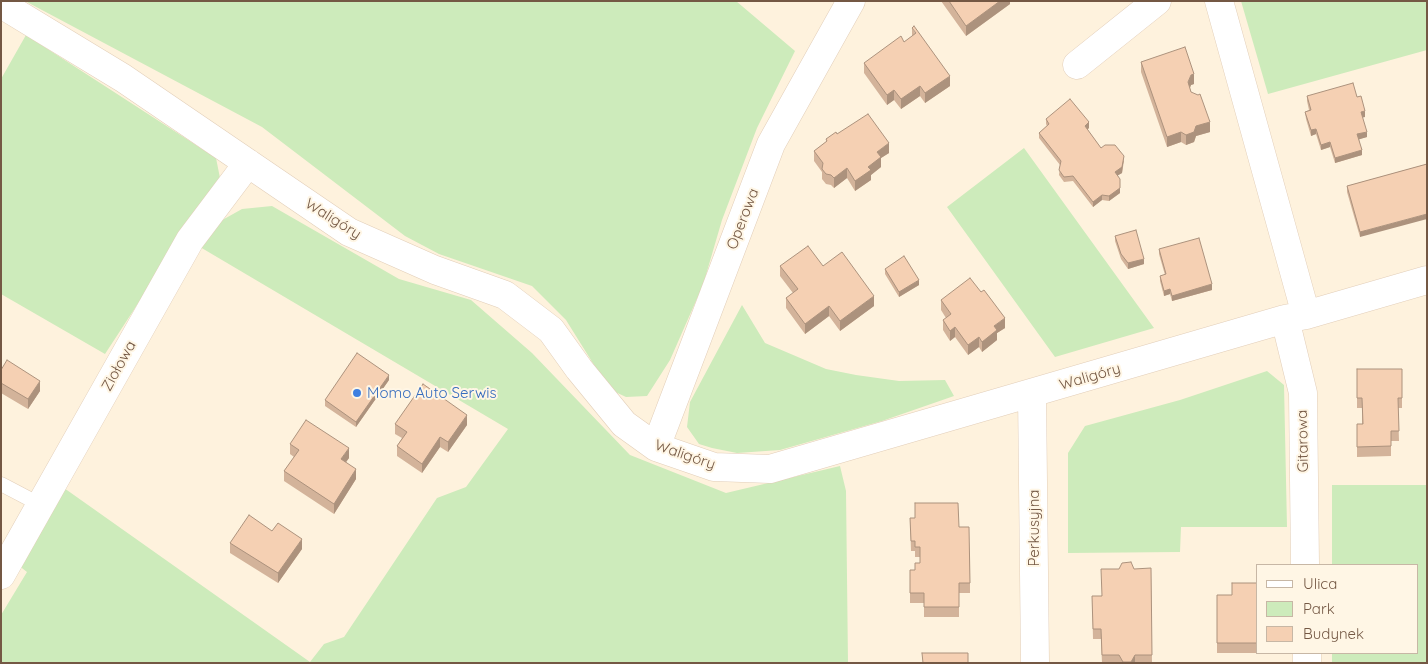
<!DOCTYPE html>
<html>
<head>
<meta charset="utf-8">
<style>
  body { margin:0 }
  #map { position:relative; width:1428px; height:664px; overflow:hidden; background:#fef2dd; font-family:Quicksand,sans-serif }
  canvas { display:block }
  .frame { position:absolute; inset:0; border:2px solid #745844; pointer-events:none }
  .legend { position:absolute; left:1256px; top:564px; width:162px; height:90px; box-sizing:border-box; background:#fff6e5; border:1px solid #c7b7a5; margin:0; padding:6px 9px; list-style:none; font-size:15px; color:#745844 }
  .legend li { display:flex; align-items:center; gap:10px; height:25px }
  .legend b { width:25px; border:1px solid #c7b7a5 }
</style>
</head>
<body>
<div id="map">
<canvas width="1428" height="664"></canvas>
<div class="frame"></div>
<ul class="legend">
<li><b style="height:6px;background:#fff"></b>Ulica</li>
<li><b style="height:14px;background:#cdebbb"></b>Park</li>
<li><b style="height:14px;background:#f5d0b3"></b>Budynek</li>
</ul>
</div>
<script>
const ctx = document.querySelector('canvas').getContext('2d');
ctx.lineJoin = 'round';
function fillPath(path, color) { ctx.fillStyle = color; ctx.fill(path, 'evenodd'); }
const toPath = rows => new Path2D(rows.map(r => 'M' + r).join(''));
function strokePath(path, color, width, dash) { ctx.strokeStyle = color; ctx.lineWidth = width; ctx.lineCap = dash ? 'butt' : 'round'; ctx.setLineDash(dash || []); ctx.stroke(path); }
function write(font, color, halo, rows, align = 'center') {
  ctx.font = font + ' Quicksand,sans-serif'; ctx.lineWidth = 4; ctx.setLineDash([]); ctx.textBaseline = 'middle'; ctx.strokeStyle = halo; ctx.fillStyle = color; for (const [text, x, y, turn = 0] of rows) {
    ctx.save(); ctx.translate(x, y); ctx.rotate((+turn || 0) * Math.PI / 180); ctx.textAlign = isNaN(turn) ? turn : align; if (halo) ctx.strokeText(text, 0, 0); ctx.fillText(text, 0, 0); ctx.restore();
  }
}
fillPath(toPath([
  [25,1,736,1,795,51,757,128,722,220,703,285,670,360,647,396,626,397,609,389,566,320,532,286,439,254,405,236,262,127],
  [1241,1,1427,1,1427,50,1268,94],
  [26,35,216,158,220,178,105,354,1,294,1,79],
  [1024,148,1154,328,1055,357,947,207],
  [272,206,399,279,471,300,532,353,630,455,726,493,840,466,846,491,848,663,1,663,1,615,27,572,18,565,64,488,310,662,324,644,344,637,437,498,466,487,508,429,200,247,217,223,242,209],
  [742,305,765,343,826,369,856,375,899,381,945,380,954,396,882,421,780,450,737,453,712,448,699,444,687,427,690,402],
  [1267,371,1284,385,1287,527,1181,527,1180,552,1068,553,1068,453,1085,426,1180,400],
  [1332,485,1427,485,1427,663,1332,663,1332,653,1417,653,1417,565,1332,565]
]), '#cdebbb');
const service = toPath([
  [1,484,41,505]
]);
const minor = toPath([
  [1219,1,1306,315],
  [1,4,123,78,349,232,435,270,505,295,551,330,579,369,624,424,656,447,714,467,770,469,1285,319,1306,315,1427,280],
  [1077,65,1157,1],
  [1285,319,1303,393,1305,565],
  [1032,393,1035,663],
  [656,447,771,144,851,1],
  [1,575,190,240,248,163],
  [1307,653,1307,663]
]);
strokePath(service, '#e2ceb9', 15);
strokePath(minor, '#e2ceb9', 29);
strokePath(service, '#fff', 14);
strokePath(minor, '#fff', 28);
fillPath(toPath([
  [941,1,1010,1,1010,4,966,36],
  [912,28,950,86,925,103,920,96,901,109,894,100,887,105,864,73,864,63,904,42,912,36],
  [1141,62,1194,84,1191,85,1190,88,1191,92,1210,132,1196,136,1194,142,1186,145,1181,142,1167,147,1141,72],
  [1307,96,1357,97,1365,117,1362,117,1367,137,1359,139,1362,155,1335,163,1330,147,1321,150,1316,134,1311,136,1306,119,1305,112,1309,110,1307,101],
  [1046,119,1089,128,1087,129,1101,148,1124,161,1122,173,1118,175,1120,193,1109,201,1102,200,1093,207,1073,181,1064,182,1059,175,1060,165,1039,138,1039,133,1047,126,1046,124],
  [837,134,889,153,881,158,881,167,871,175,871,180,855,191,847,178,834,188,831,185,826,184,822,179,822,172,814,161,814,151,826,142,826,139],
  [1427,164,1360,237,1347,192,1347,186],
  [1115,236,1144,264,1128,269,1121,259,1115,241],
  [1159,249,1212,290,1172,301,1170,294,1164,296,1160,281,1160,276,1165,275,1159,254],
  [780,266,823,266,874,306,840,331,829,316,805,334,786,308,786,298,793,293,780,276],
  [885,269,919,285,899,297,885,274],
  [941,300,1005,328,997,333,997,340,982,352,979,347,968,355,955,337,950,341,943,330,943,320,946,318,941,310],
  [1357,369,1402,369,1402,408,1398,408,1399,441,1391,441,1391,456,1357,457,1357,424,1362,424,1362,408,1357,408],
  [1,370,40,391,28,409,1,393],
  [389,380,356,427,325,406,325,400],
  [395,424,467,425,448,452,440,447,422,473,397,456,397,446,402,438,395,434],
  [290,444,349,458,346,462,356,479,334,514,284,481,284,471,294,457,290,454],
  [910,518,959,527,970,555,970,593,959,593,959,617,924,617,924,603,910,603,910,570,915,570,920,563,920,557,915,557,915,551,911,551],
  [272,531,302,549,278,583,230,553,230,543],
  [1151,568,1152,663,1102,663,1101,639,1093,639,1092,596,1101,596],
  [1257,583,1257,653,1217,653,1217,595,1232,595]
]), '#d3b39a');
fillPath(toPath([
  [1000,1,1010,1,1010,4,966,36,966,26],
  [1194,74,1194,84,1191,85,1188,92,1188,82,1191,75],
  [950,76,950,86,925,103,925,93],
  [920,86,920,96,901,109,901,99],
  [894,90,894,100,887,105,887,95],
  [1365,111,1365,117,1361,118,1361,112],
  [1089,122,1089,128,1085,132,1085,126],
  [1210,122,1210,132,1196,136,1194,142,1186,145,1186,135,1196,126],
  [1316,129,1316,134,1311,136,1311,130],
  [1181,132,1181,142,1167,147,1167,137],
  [1367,132,1367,137,1357,140,1357,134],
  [1330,142,1330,147,1321,150,1321,145],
  [889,143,889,153,881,158,881,167,871,175,871,180,855,191,855,181,868,167,877,152],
  [1362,150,1362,155,1335,163,1335,158],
  [1124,156,1122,173,1115,177,1115,172],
  [847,168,847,178,834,188,834,178],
  [1120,179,1120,193,1109,201,1109,196],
  [1102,195,1102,200,1093,207,1093,202],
  [1427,214,1427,219,1360,237,1360,232],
  [1144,259,1144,264,1128,269,1128,263],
  [919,280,919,285,899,297,899,292],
  [1212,284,1212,290,1172,301,1172,296],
  [1170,289,1170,294,1164,296,1164,291],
  [874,296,874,306,840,331,840,321],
  [829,306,829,316,805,334,805,324],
  [1005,318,1005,328,997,333,997,340,982,352,982,342,994,326],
  [955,327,955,337,950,341,950,331],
  [979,337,979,347,968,355,968,345],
  [389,375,389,380,356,427,356,422],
  [40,381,40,391,28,409,28,399],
  [467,415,467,425,448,452,448,442],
  [440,437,440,447,422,473,422,464],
  [349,448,349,458,341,469,341,459],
  [356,469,356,479,334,514,334,504],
  [302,539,302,549,278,583,278,573],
  [1135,655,1135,663,1131,663,1131,662]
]), '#ac927d');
const building = toPath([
  [949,1,1000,1,966,26,949,1],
  [914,26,950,76,925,93,920,86,901,99,894,90,887,95,864,63,901,36,904,42,916,33,912,28,914,26],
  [1185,47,1194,74,1191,75,1188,82,1191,92,1198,95,1200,94,1210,122,1196,126,1194,132,1186,135,1181,132,1167,137,1141,62,1185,47],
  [1353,83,1357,97,1361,96,1365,111,1361,112,1367,132,1357,134,1362,150,1335,158,1330,142,1321,145,1316,129,1311,130,1305,112,1311,110,1307,96,1353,83],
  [1070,99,1089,122,1085,126,1101,148,1105,145,1115,145,1124,156,1122,167,1115,172,1120,179,1120,188,1109,196,1102,195,1093,202,1073,176,1064,177,1059,170,1061,161,1039,133,1049,124,1046,119,1070,99],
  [868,114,889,143,877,152,881,157,868,167,871,170,855,181,847,168,834,178,831,175,826,174,822,169,823,163,814,151,827,141,826,139,836,132,837,134,868,114],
  [1427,164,1427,214,1360,232,1347,186,1427,164],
  [1136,230,1144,259,1128,263,1121,254,1115,236,1136,230],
  [1199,238,1212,284,1172,296,1170,289,1164,291,1160,276,1166,274,1159,249,1199,238],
  [808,246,823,266,842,252,874,296,840,321,829,306,805,324,786,298,798,289,780,266,808,246],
  [904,256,919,280,899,292,885,269,904,256],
  [970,278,981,292,984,290,1005,318,994,326,997,330,982,342,979,337,968,345,955,327,950,331,943,320,951,314,941,300,970,278],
  [357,353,389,375,356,422,325,400,357,353],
  [7,360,40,381,28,399,1,383,1,370,7,360],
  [1357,369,1402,369,1402,398,1398,398,1399,431,1391,431,1391,446,1357,447,1357,424,1363,424,1362,398,1357,398,1357,369],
  [423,384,467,415,448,442,440,437,422,464,397,446,407,432,395,424,423,384],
  [306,420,349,448,341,459,356,469,334,504,284,471,299,450,290,444,306,420],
  [915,503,958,503,959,527,969,527,970,583,959,583,959,607,924,607,924,593,910,593,910,570,915,570,915,563,920,563,920,547,915,547,915,541,911,541,910,518,915,518,915,503],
  [249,515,272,531,278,523,302,539,278,573,230,543,249,515],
  [1131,562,1134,569,1151,568,1152,655,1135,655,1131,662,1123,662,1119,655,1102,655,1101,629,1093,629,1092,596,1102,596,1101,569,1119,569,1122,563,1131,562],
  [1232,583,1257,583,1257,643,1217,643,1217,595,1232,595,1232,583],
  [922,653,968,653,968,663,923,663,922,653]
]);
fillPath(building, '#f5d0b3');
strokePath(building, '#ac927d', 1);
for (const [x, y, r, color] of [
  [357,393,5,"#3f7fe0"]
]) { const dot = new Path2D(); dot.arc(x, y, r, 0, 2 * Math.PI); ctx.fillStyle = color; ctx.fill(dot); strokePath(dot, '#fff6e5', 2); }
write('15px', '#745844', '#fff6e5', [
  ["Waligóry",333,219,32],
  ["Operowa",743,219,-69],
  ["Ziołowa",119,366,-61],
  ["Waligóry",1090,377,-16],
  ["Gitarowa",1303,441,-91],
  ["Waligóry",685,455,19],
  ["Perkusyjna",1034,528,-90]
]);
write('15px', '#366cbe', '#fff6e5', [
  ["Momo Auto Serwis",367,393]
], 'left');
</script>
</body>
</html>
